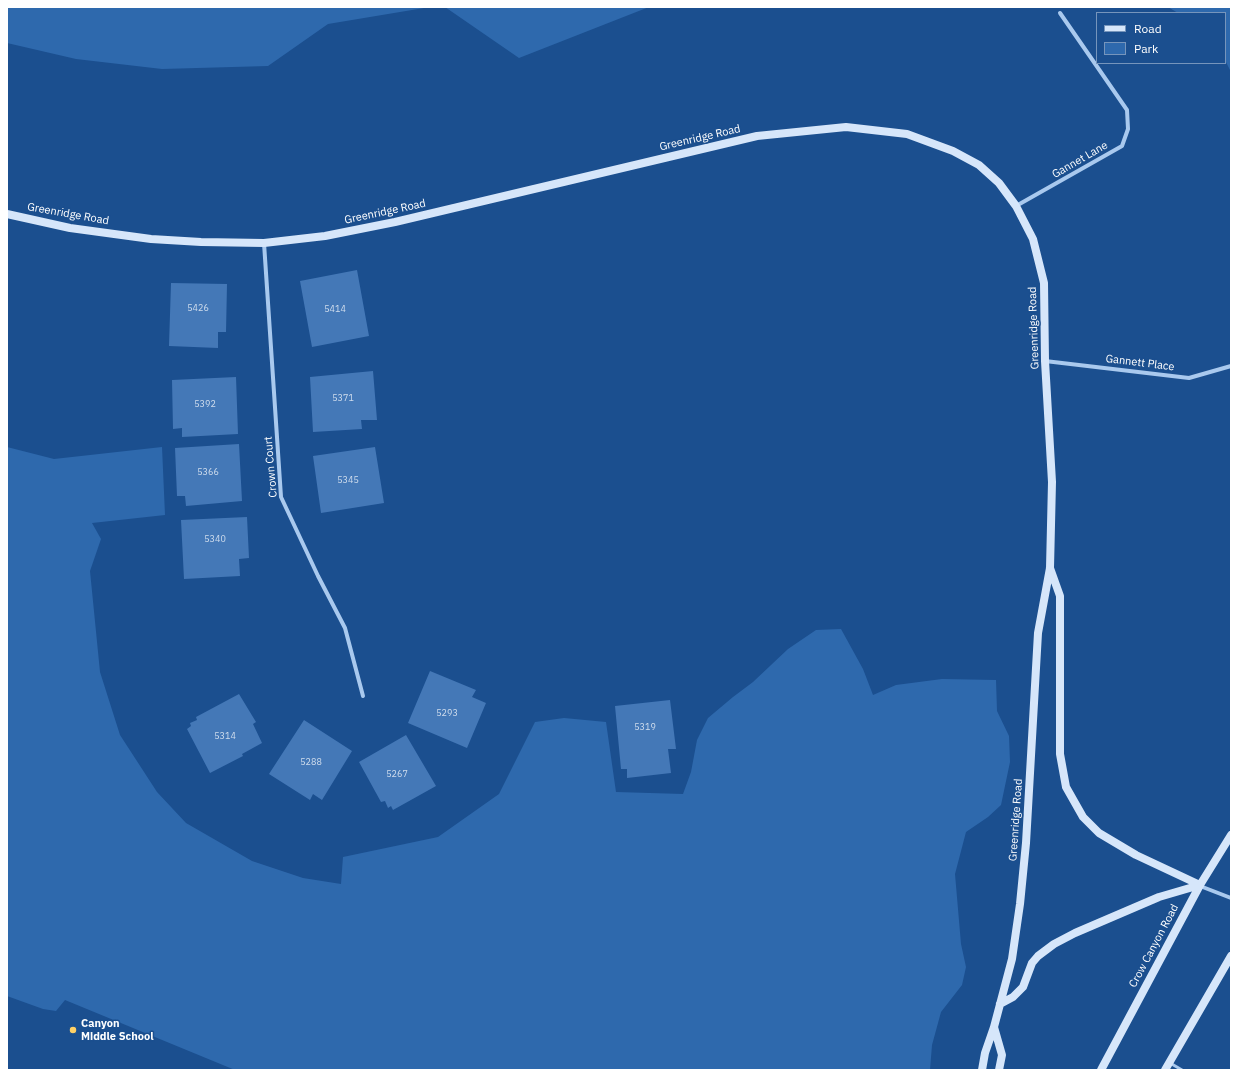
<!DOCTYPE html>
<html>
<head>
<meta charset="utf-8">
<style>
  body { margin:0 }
  #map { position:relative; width:1238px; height:1077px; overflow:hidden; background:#1b4f8f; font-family:"IBM Plex Sans",sans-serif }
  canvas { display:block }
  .frame { position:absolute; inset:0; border:8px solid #fff; pointer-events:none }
  .legend { position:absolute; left:1096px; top:12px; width:130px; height:52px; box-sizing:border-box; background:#1b4f8f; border:1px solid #7695bc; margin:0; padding:5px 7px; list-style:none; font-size:12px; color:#fff }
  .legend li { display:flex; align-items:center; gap:8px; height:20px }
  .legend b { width:20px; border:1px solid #7695bc }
</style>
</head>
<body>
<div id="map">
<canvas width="1238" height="1077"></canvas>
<div class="frame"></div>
<ul class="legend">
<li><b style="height:5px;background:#d6e6fa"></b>Road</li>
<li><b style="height:11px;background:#2e69ad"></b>Park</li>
</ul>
</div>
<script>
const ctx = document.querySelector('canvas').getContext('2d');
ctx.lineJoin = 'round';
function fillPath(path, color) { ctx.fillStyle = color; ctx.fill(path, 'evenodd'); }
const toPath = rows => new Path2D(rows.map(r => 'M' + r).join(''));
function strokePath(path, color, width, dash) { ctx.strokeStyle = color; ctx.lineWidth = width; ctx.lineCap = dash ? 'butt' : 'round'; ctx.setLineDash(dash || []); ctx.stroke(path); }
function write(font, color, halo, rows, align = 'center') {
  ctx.font = font + ' "IBM Plex Sans",sans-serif'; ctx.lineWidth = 3; ctx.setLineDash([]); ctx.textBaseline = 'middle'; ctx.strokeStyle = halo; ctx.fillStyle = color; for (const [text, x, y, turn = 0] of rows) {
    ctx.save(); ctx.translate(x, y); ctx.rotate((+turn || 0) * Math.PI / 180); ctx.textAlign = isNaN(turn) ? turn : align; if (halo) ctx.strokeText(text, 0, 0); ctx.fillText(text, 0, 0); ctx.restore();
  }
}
fillPath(toPath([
  [7,7,430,7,328,24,268,66,162,69,76,59,7,43],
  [445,7,649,7,519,58],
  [1168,7,1231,7,1231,72,1225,60,1225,13,1178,13],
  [7,447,54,459,162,447,165,515,92,523,101,539,90,571,100,672,120,735,157,792,186,823,252,861,303,878,341,884,343,857,438,837,499,794,535,722,564,718,606,722,616,792,683,794,691,772,697,740,708,718,733,697,753,682,788,649,816,630,841,629,863,669,873,695,896,685,942,679,996,680,997,711,1009,736,1010,762,1001,805,988,817,966,832,955,874,961,944,966,967,962,985,941,1012,932,1045,930,1070,235,1070,65,1000,56,1011,43,1009,7,996]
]), '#2e69ad');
fillPath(toPath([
  [357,270,369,336,312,347,300,281],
  [171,283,227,284,226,332,218,332,218,348,169,346],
  [373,371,377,420,361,420,362,429,313,432,310,377],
  [236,377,238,434,182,437,182,428,173,429,172,380],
  [239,444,242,501,186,506,185,496,177,496,175,448],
  [375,447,384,503,321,513,313,456],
  [247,517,249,558,239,559,240,576,184,579,181,520],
  [430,671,476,690,472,697,486,703,467,748,408,723],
  [239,694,256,722,253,724,262,743,242,754,243,756,210,773,187,729,191,726,190,723,197,720,196,717],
  [670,700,676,749,668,749,671,773,627,778,627,769,621,769,615,706],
  [304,720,352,751,322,800,313,794,310,800,269,774],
  [406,735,436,786,393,810,391,806,388,808,385,801,381,802,359,762]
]), '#4478b7');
strokePath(toPath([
  [1170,1063,1182,1070]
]), '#a9c9ee', 3);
strokePath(toPath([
  [1016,206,1122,146,1128,129,1127,110,1060,13],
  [264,243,281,497,318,576,345,628,363,696],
  [1045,361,1189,378,1231,366],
  [1200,886,1231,898]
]), '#a9c9ee', 4);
strokePath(toPath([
  [7,214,70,228,151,239,201,242,264,243,325,236,395,222,757,136,846,127,907,134,953,151,979,165,999,183,1016,206,1033,239,1044,283,1045,361,1052,482,1050,568,1038,633,1026,843,1020,904,1012,959,994,1027,1002,1055,999,1070],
  [1050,568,1060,596,1060,754,1066,787,1083,817,1099,833,1136,855,1200,885],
  [1000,1004,1013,997,1023,987,1032,963,1038,956,1054,944,1075,933,1159,897,1200,885],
  [982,1070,985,1053,994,1027],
  [1101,1070,1200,885,1231,835],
  [1165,1070,1231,956]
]), '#d6e6fa', 8);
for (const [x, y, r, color] of [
  [73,1030,4,"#ffd166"]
]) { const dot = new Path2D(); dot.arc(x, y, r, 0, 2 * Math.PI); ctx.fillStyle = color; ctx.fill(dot); strokePath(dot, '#1b4f8f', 1.5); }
write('9px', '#d0dded', null, [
  ["5426",198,308],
  ["5414",335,309],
  ["5371",343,398],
  ["5392",205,404],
  ["5366",208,472],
  ["5345",348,480],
  ["5340",215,539],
  ["5293",447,713],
  ["5319",645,727],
  ["5314",225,736],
  ["5288",311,762],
  ["5267",397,774]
]);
write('11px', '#fff', '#1b4f8f', [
  ["Greenridge Road",700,138,-13],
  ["Gannet Lane",1080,160,-30],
  ["Greenridge Road",385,212,-12],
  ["Greenridge Road",68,214,10],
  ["Greenridge Road",1034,328,-92],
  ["Gannett Place",1140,363,7],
  ["Crown Court",271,467,-95],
  ["Greenridge Road",1016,820,-86],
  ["Crow Canyon Road",1154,946,-62]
]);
write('bold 11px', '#fff', '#1b4f8f', [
  ["Canyon",81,1024],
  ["Middle School",81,1037]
], 'left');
</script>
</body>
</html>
